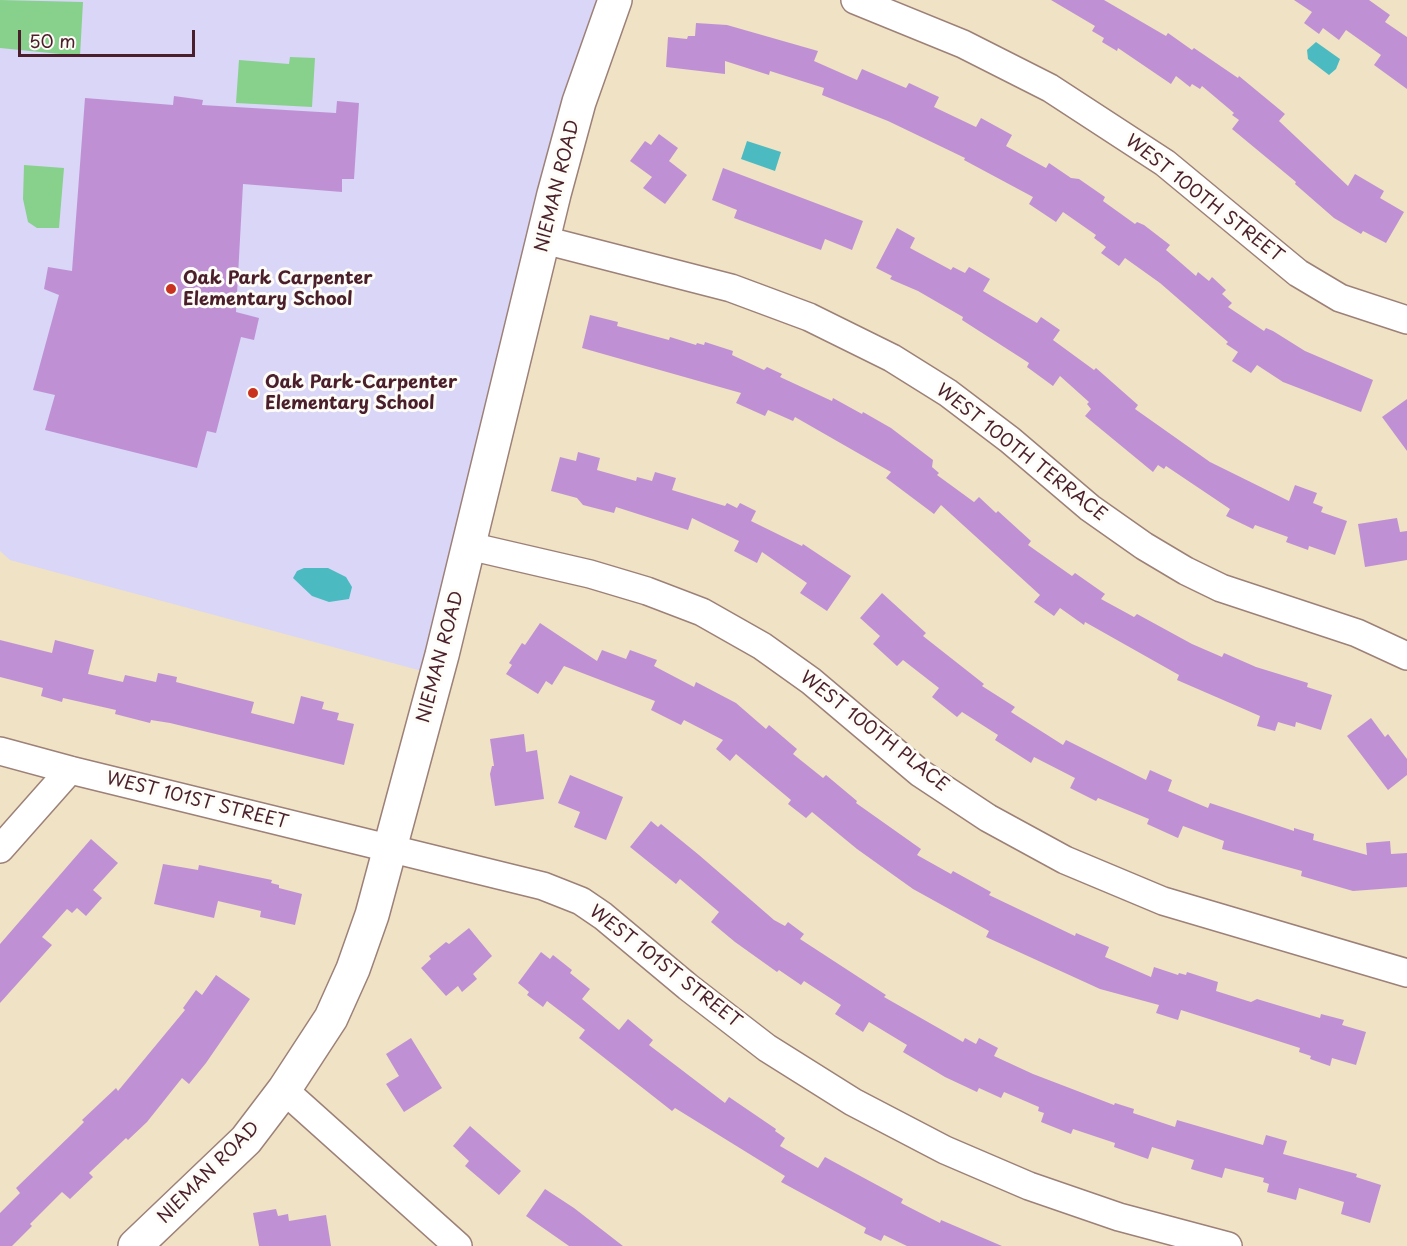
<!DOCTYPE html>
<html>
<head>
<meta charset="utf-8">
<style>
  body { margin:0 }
  #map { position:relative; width:1407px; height:1246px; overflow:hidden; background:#f0e2c4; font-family:"Playpen Sans",sans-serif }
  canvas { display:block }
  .scale { position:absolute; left:18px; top:30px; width:177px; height:27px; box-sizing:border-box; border:3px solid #4a1f2b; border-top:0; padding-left:8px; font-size:18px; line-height:21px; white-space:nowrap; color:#4a1f2b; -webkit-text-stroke:4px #fdfcf7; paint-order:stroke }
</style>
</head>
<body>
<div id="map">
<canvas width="1407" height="1246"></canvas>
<div class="scale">50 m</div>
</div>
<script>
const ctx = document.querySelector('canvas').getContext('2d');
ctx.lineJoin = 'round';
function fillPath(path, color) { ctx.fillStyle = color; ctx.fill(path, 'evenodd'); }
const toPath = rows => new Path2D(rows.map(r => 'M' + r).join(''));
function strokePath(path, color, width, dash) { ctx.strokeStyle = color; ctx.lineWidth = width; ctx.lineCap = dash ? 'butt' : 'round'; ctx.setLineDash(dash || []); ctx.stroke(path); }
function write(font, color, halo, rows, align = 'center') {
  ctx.font = font + ' "Playpen Sans",sans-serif'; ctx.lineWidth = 6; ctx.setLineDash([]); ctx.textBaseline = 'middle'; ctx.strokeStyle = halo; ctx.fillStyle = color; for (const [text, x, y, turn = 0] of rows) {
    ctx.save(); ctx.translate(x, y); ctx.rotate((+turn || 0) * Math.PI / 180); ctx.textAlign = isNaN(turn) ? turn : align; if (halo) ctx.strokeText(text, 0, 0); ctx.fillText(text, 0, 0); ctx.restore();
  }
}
fillPath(toPath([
  [0,0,615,0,437,675,10,560,0,551]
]), '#d9d6f7');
fillPath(toPath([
  [0,0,83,2,80,56,0,48],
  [290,57,315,58,312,107,236,103,239,60,289,64],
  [24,165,64,168,59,228,37,228,28,222,23,199]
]), '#87d18d');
fillPath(toPath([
  [1316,42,1340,59,1336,69,1329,75,1308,59,1307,50],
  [747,141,781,152,775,171,741,159],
  [304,568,328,568,346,577,352,587,349,599,329,602,312,596,293,578,297,571]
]), '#4cbbc1');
fillPath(toPath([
  [1051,0,1104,0,1166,36,1168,33,1192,50,1194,48,1238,78,1239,76,1285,114,1279,121,1348,186,1355,174,1384,191,1380,198,1404,212,1386,243,1363,231,1361,234,1334,218,1295,184,1296,182,1232,129,1239,120,1232,115,1234,113,1202,86,1200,89,1192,84,1190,87,1176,76,1171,84,1118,48,1117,51,1102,42,1104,38,1092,31,1095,26],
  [1294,0,1369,0,1390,15,1385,22,1407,37,1407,89,1374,65,1381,55,1346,30,1339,40,1323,28,1319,34,1304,23,1312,12],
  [696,23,727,25,818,51,814,61,857,80,862,69,906,88,909,83,939,97,934,107,976,127,981,118,1012,135,1006,146,1046,168,1049,163,1071,178,1079,179,1105,197,1103,201,1135,224,1137,222,1144,225,1170,245,1166,250,1196,276,1198,272,1209,281,1212,277,1226,290,1222,294,1232,303,1228,307,1264,331,1266,328,1273,331,1305,351,1373,380,1361,412,1283,382,1257,365,1251,373,1232,361,1238,352,1226,344,1228,342,1160,283,1125,258,1119,266,1101,253,1106,247,1094,238,1096,235,1063,212,1056,222,1029,204,1033,197,964,160,965,158,888,121,822,95,824,88,770,71,769,75,725,61,725,74,666,67,668,37,687,39,688,36,695,36],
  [174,96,203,100,202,105,336,113,337,101,359,103,354,179,342,179,342,192,243,184,236,312,259,318,254,340,241,337,216,433,207,431,197,468,45,430,55,395,33,390,59,295,44,289,48,267,72,271,85,98,173,105],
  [659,134,678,148,669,161,687,175,665,204,643,188,652,177,630,161,645,141,651,145],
  [723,168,863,221,852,250,825,239,821,250,734,218,737,210,712,200],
  [897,228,915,238,910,248,951,270,953,267,965,273,969,267,990,279,983,291,1037,323,1041,317,1060,330,1053,340,1094,370,1096,368,1138,405,1135,409,1210,462,1289,501,1295,485,1317,493,1313,503,1323,507,1321,512,1347,521,1335,555,1309,546,1308,550,1286,542,1288,537,1255,525,1253,529,1226,516,1230,509,1166,466,1164,469,1158,465,1153,472,1085,416,1091,409,1087,404,1089,402,1060,376,1053,386,1027,367,1029,363,962,320,963,317,918,291,890,279,892,276,876,268],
  [590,315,618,322,617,326,669,340,670,337,696,345,697,343,704,345,705,342,733,351,732,355,764,370,767,367,782,374,780,377,832,401,833,398,862,414,863,412,891,428,933,460,932,467,939,473,937,475,974,502,979,497,996,513,998,511,1031,541,1028,545,1072,576,1075,573,1105,594,1101,599,1134,617,1137,614,1192,644,1222,657,1224,653,1256,667,1308,683,1307,687,1332,695,1321,730,1296,722,1295,727,1278,722,1275,731,1257,726,1260,716,1177,680,1179,675,1085,622,1084,625,1060,608,1054,616,1034,602,1040,595,941,505,934,514,886,478,891,472,795,417,793,421,768,410,765,416,736,403,741,393,582,348],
  [1407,399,1407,451,1382,417],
  [578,452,600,458,597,470,636,481,637,477,652,481,655,472,676,478,672,490,725,506,727,503,737,508,740,503,756,511,751,521,802,546,803,544,851,576,827,611,800,593,807,583,762,552,757,563,734,551,739,541,692,518,688,530,616,507,614,513,583,505,577,498,551,491,560,457,576,461],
  [1397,518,1400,532,1407,531,1407,560,1365,567,1358,524],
  [882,593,926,633,923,636,984,684,982,686,1015,707,1011,712,1063,745,1066,740,1146,780,1150,770,1172,780,1168,791,1208,808,1210,803,1294,831,1294,828,1314,834,1313,840,1367,855,1366,843,1390,841,1391,854,1407,853,1407,887,1353,891,1301,876,1302,871,1222,849,1224,841,1183,826,1178,838,1147,824,1149,819,1098,798,1096,801,1070,788,1075,778,1034,757,1031,763,995,740,998,735,962,712,957,717,932,697,939,688,903,660,897,666,873,644,880,636,860,618],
  [540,623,597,661,602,650,626,659,630,650,657,660,654,666,694,687,696,682,736,703,766,729,769,725,797,749,793,754,823,778,826,775,857,801,856,803,921,849,917,855,951,874,953,871,991,892,989,895,1075,936,1076,933,1109,947,1105,957,1151,977,1154,967,1178,975,1179,973,1186,975,1187,972,1218,982,1216,991,1251,1002,1257,999,1320,1018,1321,1014,1344,1020,1342,1025,1366,1032,1356,1065,1332,1058,1330,1066,1310,1059,1311,1056,1299,1052,1300,1048,1181,1010,1178,1020,1156,1013,1159,1005,1100,989,986,937,989,931,913,889,857,849,812,812,806,818,788,804,791,800,736,754,730,761,716,749,723,740,684,720,681,725,651,710,655,701,564,666,552,685,546,681,538,694,506,674,512,665,509,663,522,643,525,645],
  [0,640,52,653,55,640,94,650,88,674,123,682,125,675,156,682,158,673,177,677,176,682,254,702,251,713,294,724,301,696,324,702,322,709,339,713,337,720,354,724,344,765,170,723,151,720,150,723,115,714,116,710,63,698,62,702,41,696,43,688,0,677],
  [1371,718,1385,737,1388,734,1407,759,1407,775,1388,790,1347,736],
  [524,734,526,752,537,750,544,799,495,806,490,774,492,766,494,766,490,739],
  [570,775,623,797,606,840,574,827,580,812,558,803],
  [651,821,658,827,661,824,699,855,774,920,785,926,788,922,804,934,800,939,886,995,884,997,963,1042,965,1038,976,1044,979,1038,998,1048,994,1056,1033,1074,1114,1105,1115,1103,1134,1109,1133,1113,1175,1127,1177,1120,1263,1145,1266,1135,1287,1141,1283,1154,1357,1174,1356,1177,1381,1185,1370,1223,1341,1214,1344,1202,1299,1188,1296,1200,1267,1192,1269,1184,1263,1182,1264,1178,1225,1168,1222,1178,1191,1169,1194,1160,1152,1147,1148,1159,1114,1147,1115,1143,1073,1129,1071,1134,1041,1122,1044,1113,1038,1111,1039,1107,1004,1092,1001,1098,979,1088,977,1092,945,1077,903,1052,907,1045,869,1022,863,1032,835,1014,841,1005,804,981,801,985,779,970,777,972,735,942,711,922,719,912,680,879,676,884,630,847],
  [91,839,118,863,93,890,102,898,86,916,77,908,72,913,67,909,42,937,52,945,0,1003,0,944],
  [163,864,198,870,199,865,272,880,271,883,279,885,279,888,302,894,295,925,260,917,261,911,218,901,214,918,154,904],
  [469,928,492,956,473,974,477,979,462,992,458,986,446,996,421,968,431,959,429,956,446,942,449,944],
  [541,952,550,959,553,955,572,970,570,973,590,989,582,999,619,1030,628,1019,653,1040,649,1045,725,1103,729,1097,776,1129,775,1131,785,1138,780,1146,818,1168,825,1157,903,1199,901,1203,940,1223,941,1220,1002,1246,907,1246,884,1235,881,1241,864,1233,866,1228,781,1182,785,1176,675,1108,672,1111,579,1038,585,1030,547,1001,543,1007,527,995,529,992,518,983],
  [216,975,250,999,206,1063,189,1084,182,1078,147,1122,128,1140,126,1138,89,1173,93,1177,70,1199,62,1192,30,1224,32,1226,12,1246,0,1246,0,1213,20,1193,16,1188,75,1131,84,1122,82,1120,116,1088,118,1091,185,1010,183,1008,196,990,202,995],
  [411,1038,442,1088,404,1112,386,1084,399,1076,386,1054],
  [470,1126,521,1171,499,1195,465,1166,469,1161,453,1146],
  [545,1189,574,1208,623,1246,569,1246,526,1216],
  [276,1209,278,1216,288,1214,289,1221,326,1215,331,1246,259,1246,253,1213]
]), '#bf91d4');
const minor = toPath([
  [855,0,963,44,1050,88,1165,163,1298,273,1340,298,1407,320],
  [544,240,731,288,809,317,892,358,948,393,1010,440,1090,508,1144,546,1186,571,1221,588,1357,633,1407,656],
  [469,546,590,574,647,591,702,612,762,646,811,681,920,773,988,818,1065,860,1163,901,1407,973],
  [0,751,70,770,543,886,581,901,603,916,688,987,767,1048,853,1102,945,1150,1029,1186,1119,1217,1228,1246],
  [0,849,70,770],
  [284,1090,458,1246]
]);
const tertiary = toPath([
  [135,1246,246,1140,284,1090,331,1018,353,969,372,915,442,655,554,194,579,102,615,0]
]);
strokePath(minor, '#9d8078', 30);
strokePath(tertiary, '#9d8078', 36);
strokePath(minor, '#fff', 27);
strokePath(tertiary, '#fff', 33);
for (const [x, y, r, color] of [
  [171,289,6,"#c8321e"],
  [253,393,6,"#c8321e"]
]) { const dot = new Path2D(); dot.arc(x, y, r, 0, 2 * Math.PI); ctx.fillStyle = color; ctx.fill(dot); strokePath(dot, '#fdfcf7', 2); }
write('18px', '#4a1f2b', '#fdfcf7', [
  ["NIEMAN ROAD",558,186,-76],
  ["WEST 100TH STREET",1204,199,38],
  ["WEST 100TH TERRACE",1021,453,38],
  ["NIEMAN ROAD",441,657,-75],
  ["WEST 100TH PLACE",874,732,38],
  ["WEST 101ST STREET",197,801,14],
  ["WEST 101ST STREET",665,967,38],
  ["NIEMAN ROAD",209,1173,-45]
]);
write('bold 18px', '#4a1f2b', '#fdfcf7', [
  ["Oak Park Carpenter",183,279],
  ["Elementary School",183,300],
  ["Oak Park-Carpenter",265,383],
  ["Elementary School",265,404]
], 'left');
</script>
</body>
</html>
